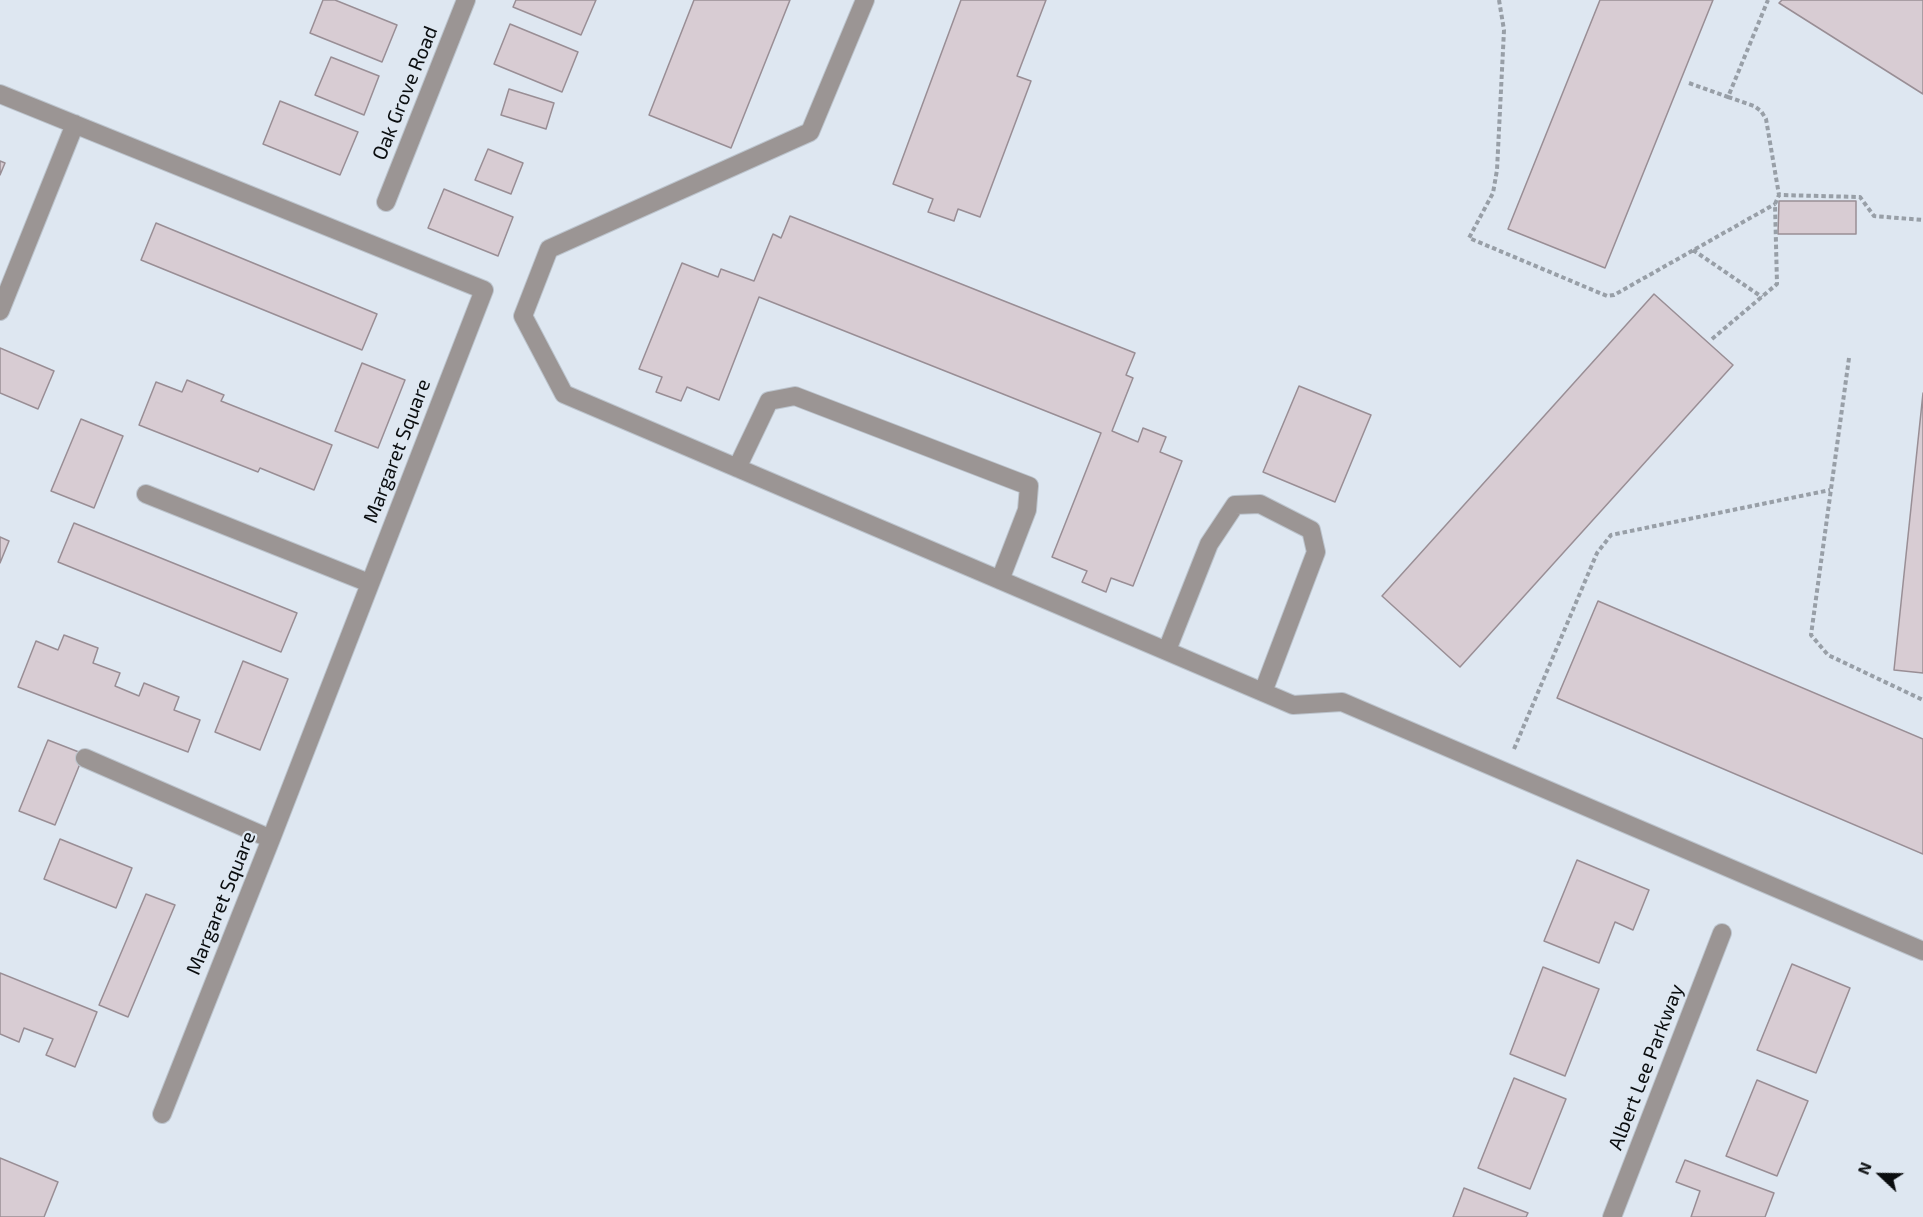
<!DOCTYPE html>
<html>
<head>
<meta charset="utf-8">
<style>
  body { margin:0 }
  #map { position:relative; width:1923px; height:1217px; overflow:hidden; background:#dee7f1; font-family:"Exo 2",sans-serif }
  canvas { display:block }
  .north { position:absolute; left:1851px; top:1145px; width:60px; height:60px; -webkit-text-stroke:4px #dee7f1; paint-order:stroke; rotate:292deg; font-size:16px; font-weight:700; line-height:24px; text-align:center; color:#0a0d0f }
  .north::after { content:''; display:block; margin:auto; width:21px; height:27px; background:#0a0d0f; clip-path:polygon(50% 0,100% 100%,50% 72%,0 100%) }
</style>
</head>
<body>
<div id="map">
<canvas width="1923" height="1217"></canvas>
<div class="north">N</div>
</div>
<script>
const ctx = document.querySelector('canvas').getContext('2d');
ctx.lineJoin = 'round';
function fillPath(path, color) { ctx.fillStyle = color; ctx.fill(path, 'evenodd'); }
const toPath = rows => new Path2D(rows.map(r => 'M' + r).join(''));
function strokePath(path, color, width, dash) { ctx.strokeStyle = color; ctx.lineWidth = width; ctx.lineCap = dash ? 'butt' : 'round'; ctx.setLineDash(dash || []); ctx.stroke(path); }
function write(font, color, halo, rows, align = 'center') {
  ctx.font = font + ' "Exo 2",sans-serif'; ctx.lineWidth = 4.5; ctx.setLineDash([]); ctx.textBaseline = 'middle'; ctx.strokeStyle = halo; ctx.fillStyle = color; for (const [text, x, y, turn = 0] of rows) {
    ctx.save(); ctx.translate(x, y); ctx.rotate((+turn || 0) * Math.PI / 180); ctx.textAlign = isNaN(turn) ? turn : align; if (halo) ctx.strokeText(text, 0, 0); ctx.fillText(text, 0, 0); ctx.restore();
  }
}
const building = toPath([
  [323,0,335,0,397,25,382,62,310,33,323,0],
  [516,0,596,0,581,35,513,7,516,0],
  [694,0,790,0,731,148,649,115,694,0],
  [961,0,1046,0,1017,76,1031,81,980,217,958,209,954,221,928,212,933,199,893,184,961,0],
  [1600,0,1713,0,1605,268,1508,229,1600,0],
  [1782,0,1923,0,1923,94,1779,3,1782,0],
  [510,24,578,52,562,92,494,64,510,24],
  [331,57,379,76,364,115,315,95,331,57],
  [509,89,554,103,546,129,501,115,509,89],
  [280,101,358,132,340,175,263,144,280,101],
  [488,149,523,163,511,194,475,180,488,149],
  [0,161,5,163,0,175,0,161],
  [444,189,513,217,498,256,428,228,444,189],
  [1779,201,1856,201,1856,234,1778,234,1779,201],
  [790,216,1135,353,1126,375,1133,378,1112,431,1138,442,1143,428,1166,437,1160,452,1182,461,1133,586,1111,578,1106,592,1082,582,1087,571,1052,557,1101,433,759,297,719,400,687,387,681,401,656,392,662,377,639,369,682,263,718,277,721,269,754,281,773,234,781,238,790,216],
  [156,223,377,314,362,350,141,260,156,223],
  [1654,294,1733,365,1460,667,1382,596,1654,294],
  [0,348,54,371,38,409,0,393,0,348],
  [362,363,405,380,378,448,335,431,362,363],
  [187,380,224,395,221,401,332,445,314,490,260,468,258,472,139,425,156,382,182,392,187,380],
  [1299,386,1371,415,1335,502,1263,472,1299,386],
  [1923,393,1923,673,1894,670,1923,393],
  [81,419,123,436,94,508,51,491,81,419],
  [74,523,297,613,281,652,58,562,74,523],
  [0,537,9,541,0,563,0,537],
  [1598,601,1923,739,1923,854,1557,698,1598,601],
  [64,635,98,648,93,663,120,673,115,686,139,696,144,683,179,697,174,710,200,720,188,752,18,687,36,641,58,650,64,635],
  [243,661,288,679,260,750,215,732,243,661],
  [48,740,84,754,55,825,19,811,48,740],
  [60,839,132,868,116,908,44,879,60,839],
  [1577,860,1649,890,1633,930,1615,922,1599,963,1544,941,1577,860],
  [146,894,175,905,128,1017,99,1005,146,894],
  [1792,964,1850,988,1816,1073,1757,1050,1792,964],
  [1543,967,1599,989,1565,1076,1510,1054,1543,967],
  [0,973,97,1012,75,1067,46,1055,53,1039,24,1028,19,1042,0,1034,0,973],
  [1514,1078,1566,1099,1530,1189,1478,1168,1514,1078],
  [1757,1080,1808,1101,1777,1176,1726,1156,1757,1080],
  [0,1158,58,1182,44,1217,0,1217,0,1158],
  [1685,1160,1774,1193,1765,1217,1691,1217,1700,1191,1676,1182,1685,1160],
  [1464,1188,1528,1213,1526,1217,1453,1217,1464,1188]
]);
fillPath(building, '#d8ccd3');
strokePath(building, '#998e95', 1.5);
const minor = toPath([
  [865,0,810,132,549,249,523,316,564,394,1293,705,1342,702,1923,951],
  [0,94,484,290,271,839,162,1114],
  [386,202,466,0],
  [0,311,75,124],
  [737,468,769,401,795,396,1029,486,1027,510,1000,580],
  [146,494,369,583],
  [1167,650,1209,544,1235,505,1260,504,1311,530,1316,552,1263,692],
  [85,758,271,839],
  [1612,1217,1722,933]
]);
strokePath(minor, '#bcc4cd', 20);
strokePath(toPath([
  [1499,0,1504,30,1497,170,1493,193,1469,238,1607,296,1614,295,1775,204],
  [1689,83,1728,97,1768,0],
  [1728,97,1754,106,1761,111,1766,119,1779,195,1860,197,1874,216,1923,220],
  [1693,250,1762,297],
  [1712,339,1777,284,1775,204,1779,195],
  [1849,358,1811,635,1828,655,1923,700],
  [1514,749,1597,553,1611,535,1830,490]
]), '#989fa7', 4, [4.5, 3]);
strokePath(minor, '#9b9594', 18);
write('20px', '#0a0d0f', '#dee7f1', [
  ["Oak Grove Road",405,93,-68],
  ["Margaret Square",397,451,-69],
  ["Margaret Square",221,903,-68],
  ["Albert Lee Parkway",1646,1067,-69]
]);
</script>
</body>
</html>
